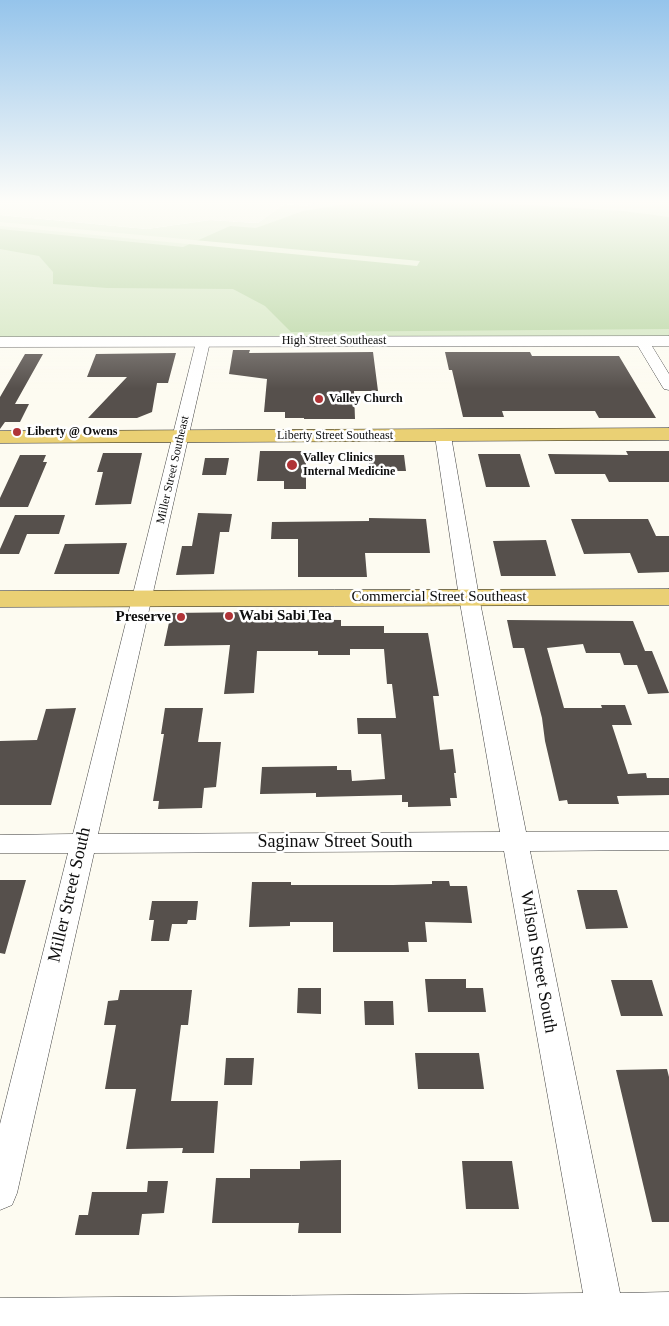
<!DOCTYPE html>
<html>
<head>
<meta charset="utf-8">
<style>
  body { margin:0 }
  canvas { display:block; background:#fdfbf1 }
</style>
</head>
<body>
<canvas width="669" height="1326"></canvas>
<script>
const ctx = document.querySelector('canvas').getContext('2d');
ctx.lineJoin = 'round';
function fillPath(path, color) { ctx.fillStyle = color; ctx.fill(path, 'evenodd'); }
const toPath = rows => new Path2D(rows.map(r => 'M' + r).join(''));
function strokePath(path, color, width, dash) { ctx.strokeStyle = color; ctx.lineWidth = width; ctx.lineCap = dash ? 'butt' : 'round'; ctx.setLineDash(dash || []); ctx.stroke(path); }
function write(font, color, halo, rows, align = 'center') {
  ctx.font = font + ' Georgia,serif'; ctx.lineWidth = 5; ctx.setLineDash([]); ctx.textBaseline = 'middle'; ctx.strokeStyle = halo; ctx.fillStyle = color; for (const [text, x, y, turn = 0] of rows) {
    ctx.save(); ctx.translate(x, y); ctx.rotate((+turn || 0) * Math.PI / 180); ctx.textAlign = isNaN(turn) ? turn : align; if (halo) ctx.strokeText(text, 0, 0); ctx.fillText(text, 0, 0); ctx.restore();
  }
}
fillPath(toPath([
  [314,203,669,203,669,338,0,340,0,215,147,229,210,220,258,223,284,204,310,206]
]), '#d1e5be');
fillPath(toPath([
  [352,203,498,203,623,211,669,217,669,329,291,332,265,306,233,289,107,288,53,284,53,272,39,256,0,249,0,229,183,247,230,226,256,228,303,211]
]), '#b5d49e');
fillPath(toPath([
  [0,203,314,203,310,206,284,204,258,223,210,220,147,229,0,215],
  [0,222,205,241,420,261,417,266,0,226]
]), '#e2edce');
fillPath(toPath([
  [233,350,250,350,249,353,373,352,378,391,354,391,355,419,304,419,304,418,285,418,285,412,264,412,267,379,229,374],
  [445,352,530,352,532,356,619,356,656,418,599,418,595,411,502,411,504,417,463,417,452,370,449,370],
  [176,353,168,383,157,383,152,412,137,418,88,418,127,377,87,377,96,354],
  [25,354,43,354,15,404,29,404,20,422,5,422,0,429,0,397],
  [260,451,306,451,306,489,284,489,284,481,257,481],
  [626,451,669,451,669,482,609,482,605,474,555,474,548,454,628,455],
  [103,453,142,453,131,504,95,505,103,472,97,472],
  [478,454,520,454,530,487,486,487],
  [20,455,46,455,43,462,47,462,28,507,0,507,0,498],
  [368,455,404,455,406,471,370,471],
  [205,458,229,458,226,475,202,475],
  [198,513,232,514,229,532,220,532,214,574,176,575,182,546,192,546],
  [15,515,65,515,59,534,27,534,19,554,0,554,0,549],
  [369,518,426,519,430,553,365,553,367,577,298,577,298,539,271,539,272,522,369,521],
  [571,519,648,519,656,536,669,536,669,572,638,573,630,553,584,554],
  [546,540,556,576,501,576,493,541],
  [127,543,119,574,54,574,65,544],
  [255,612,254,619,341,620,341,626,384,626,384,633,428,633,439,696,433,696,440,750,453,749,456,773,454,773,457,798,450,798,451,806,408,807,408,802,402,802,402,795,316,797,316,793,260,794,262,767,337,766,337,770,351,770,352,781,385,779,381,734,358,734,357,718,396,718,392,684,387,684,384,649,350,649,350,655,318,655,318,651,257,651,254,693,224,694,230,645,164,646,171,613],
  [507,620,633,621,645,651,652,651,669,693,648,694,637,665,624,665,620,653,586,653,583,644,547,648,564,708,602,708,601,705,625,705,632,725,612,725,628,774,646,773,647,778,669,778,669,795,617,796,619,804,568,804,567,800,559,801,545,741,542,718,524,648,513,648],
  [76,708,51,805,0,805,0,741,37,740,46,709],
  [165,708,203,708,198,742,221,742,216,787,204,788,202,808,158,809,159,801,153,801,164,734,161,734],
  [0,880,26,880,5,954,0,953],
  [432,881,449,881,450,886,467,886,472,923,425,922,427,942,408,942,409,952,333,952,333,922,290,922,290,926,249,927,252,882,291,882,291,885,393,885,432,884],
  [577,890,617,890,628,928,586,929],
  [152,901,198,901,196,920,188,920,187,924,172,924,169,941,151,941,154,920,149,920],
  [425,979,466,979,466,988,483,988,486,1012,428,1012],
  [611,980,652,980,663,1016,621,1016],
  [298,988,321,988,321,1014,297,1013],
  [120,990,192,990,188,1025,181,1025,171,1101,218,1101,214,1153,182,1153,183,1148,126,1149,136,1089,105,1089,116,1025,104,1025,108,1001,118,1000],
  [364,1001,393,1001,394,1025,365,1025],
  [415,1053,479,1053,484,1089,418,1089],
  [226,1058,254,1058,252,1085,224,1085],
  [667,1069,669,1077,669,1222,652,1222,616,1070],
  [341,1160,341,1233,298,1233,299,1223,212,1223,216,1178,250,1178,250,1169,300,1169,300,1161],
  [462,1161,512,1161,519,1209,466,1209],
  [148,1181,168,1181,164,1213,142,1214,139,1235,75,1235,79,1215,88,1215,92,1192,147,1192]
]), '#56504c');
const minor = toPath([
  [642,337,647,338,669,374,669,390,664,389,662,386,635,341,642,337],
  [203,338,210,342,98,834,500,832,459,597,435,436,438,433,448,433,451,436,479,597,526,832,669,832,669,850,530,851,620,1293,669,1292,669,1326,0,1326,0,1298,583,1293,504,851,94,853,17,1193,12,1205,0,1210,0,1124,68,853,0,853,0,835,73,834,196,342,203,338]
]);
const tertiary = toPath([
  [669,336,669,346,0,347,0,337,669,336]
]);
const primary = toPath([
  [669,428,669,440,0,443,0,431,669,428],
  [669,589,669,605,0,607,0,591,669,589]
]);
strokePath(minor, '#414141', 1);
strokePath(tertiary, '#414141', 1);
strokePath(primary, '#1f1f1f', 1);
fillPath(minor, '#fff');
fillPath(tertiary, '#fff');
fillPath(primary, '#ead074');
const sky = ctx.createLinearGradient(0, 0, 0, 389);
sky.addColorStop(0, '#95c4eb');
sky.addColorStop(0.52, '#fefdf9');
sky.addColorStop(1, '#fefdf900');
ctx.fillStyle = sky;
ctx.fillRect(0, 0, 669, 389);
for (const [x, y, r, color] of [
  [319,399,5,"#b03437"],
  [17,432,5,"#b03437"],
  [292,465,6,"#b03437"],
  [229,616,5,"#b03437"],
  [181,617,5,"#b03437"]
]) { const dot = new Path2D(); dot.arc(x, y, r, 0, 2 * Math.PI); ctx.fillStyle = color; ctx.fill(dot); strokePath(dot, '#fff', 2); }
write('12px', '#0e0e0e', '#fff', [
  ["High Street Southeast",334,341],
  ["Liberty Street Southeast",335,436],
  ["Miller Street Southeast",173,470,-77]
]);
write('bold 12px', '#0e0e0e', '#fff', [
  ["Valley Church",329,399],
  ["Liberty @ Owens",27,432],
  ["Valley Clinics",303,458],
  ["Internal Medicine",303,472]
], 'left');
write('15px', '#0e0e0e', '#fff', [
  ["Commercial Street Southeast",439,597]
]);
write('bold 15px', '#0e0e0e', '#fff', [
  ["Wabi Sabi Tea",239,616],
  ["Preserve",171,617,"right"]
], 'left');
write('18px', '#0e0e0e', '#fff', [
  ["Saginaw Street South",335,842],
  ["Miller Street South",70,895,-77],
  ["Wilson Street South",538,962,80]
]);
</script>
</body>
</html>
